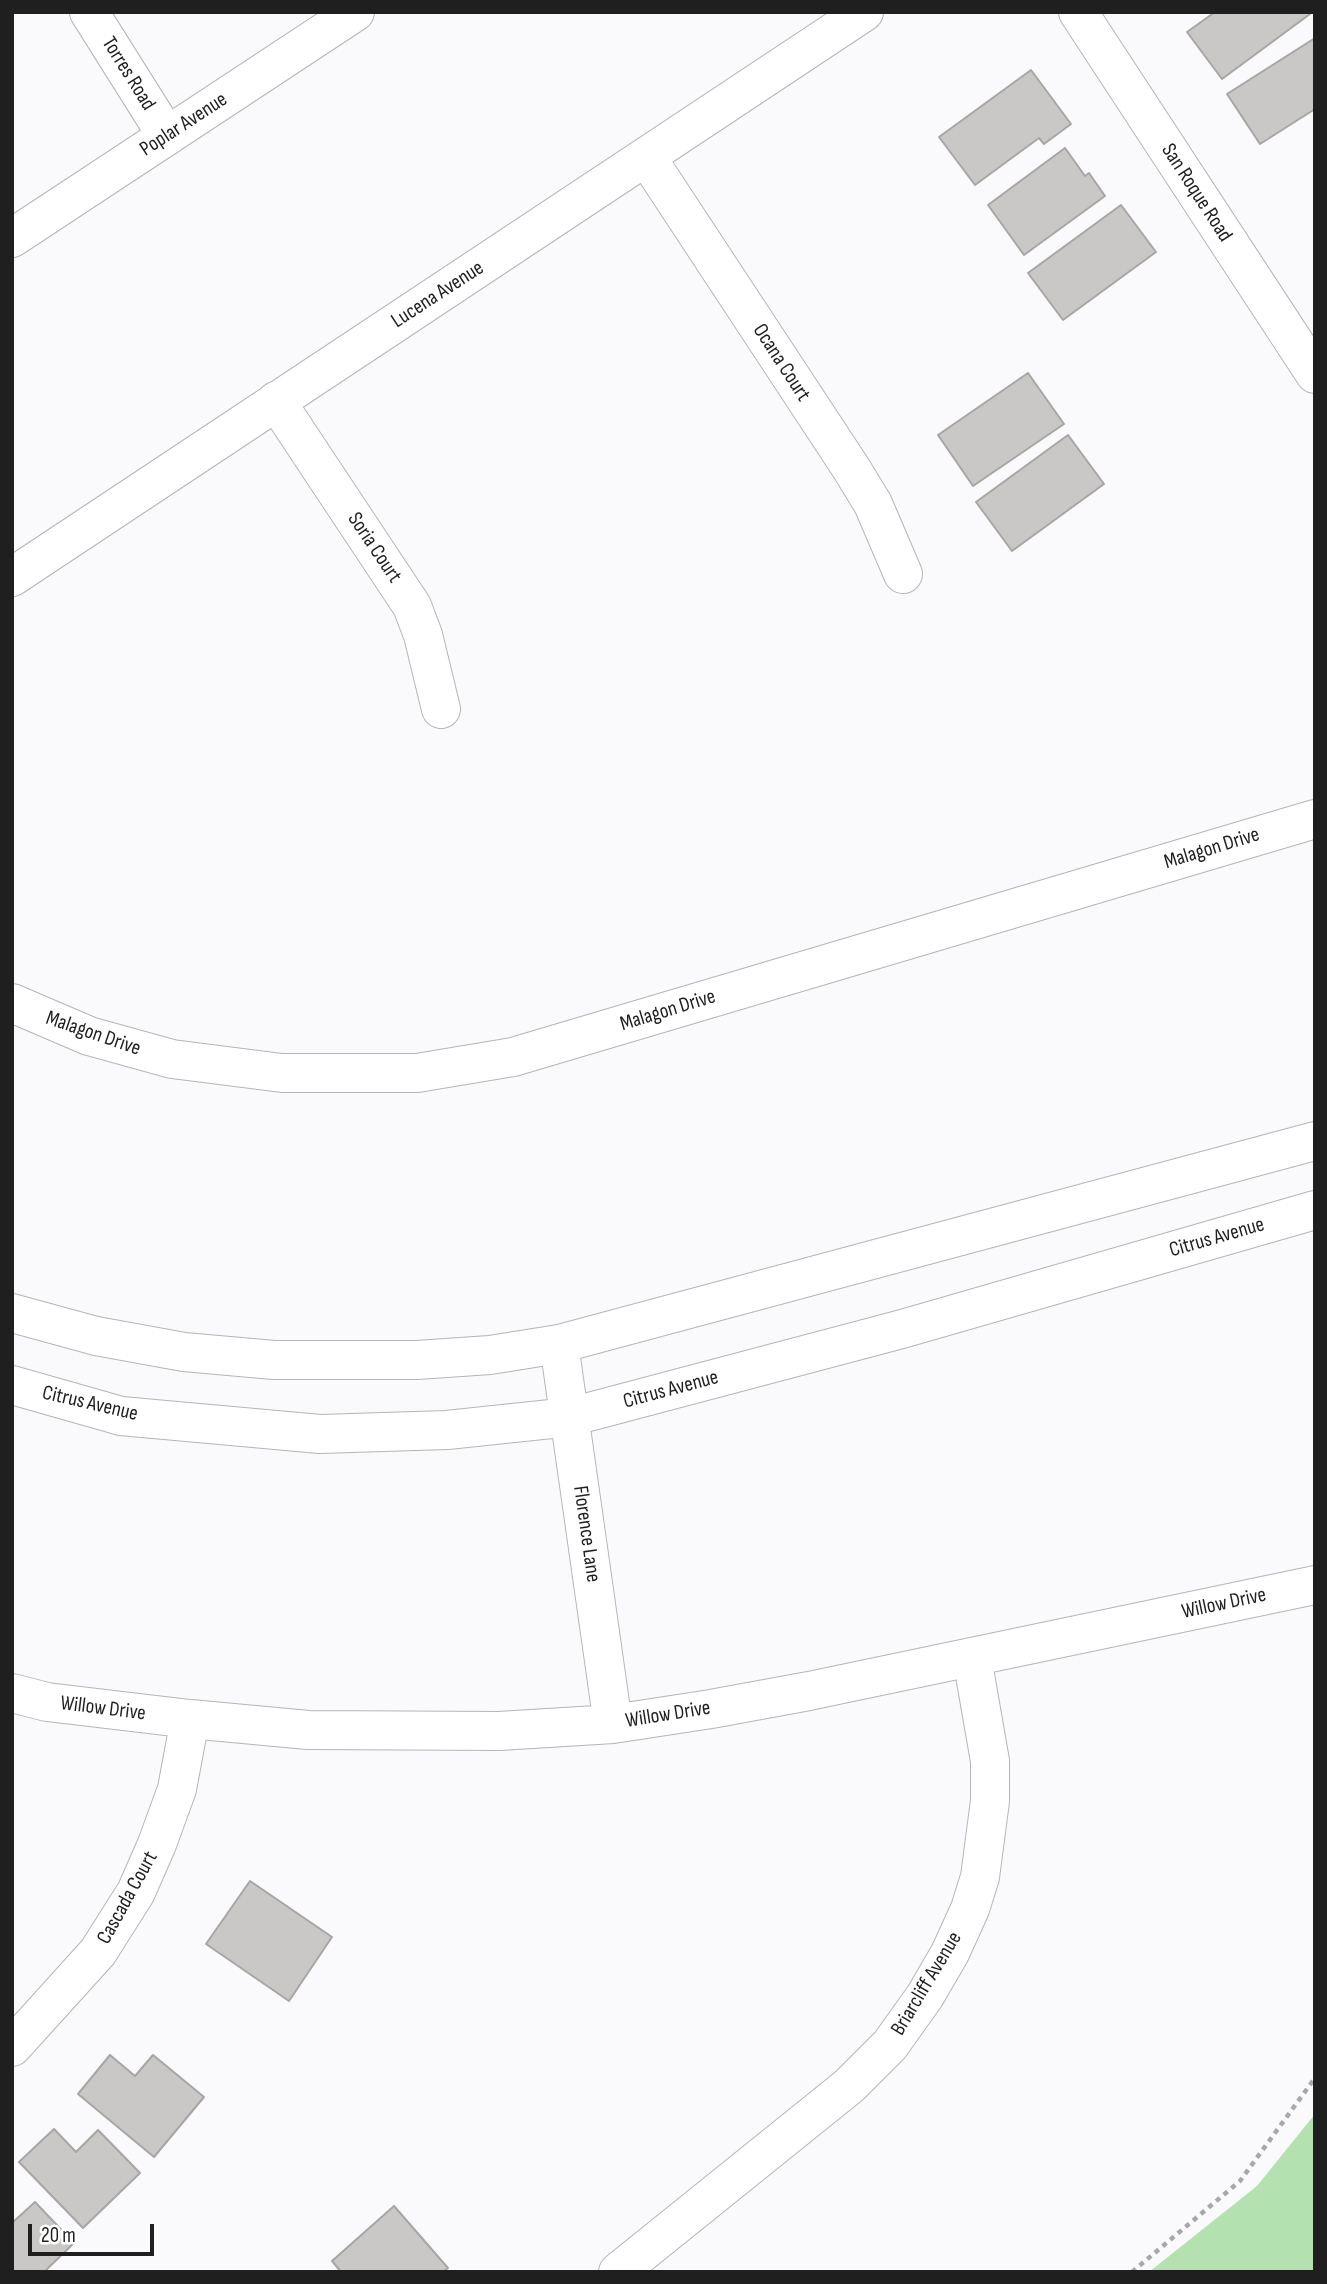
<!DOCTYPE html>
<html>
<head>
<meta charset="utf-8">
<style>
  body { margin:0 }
  #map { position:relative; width:1327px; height:2284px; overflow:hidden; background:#faf9fc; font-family:"Sofia Sans Condensed",sans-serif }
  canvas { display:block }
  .frame { position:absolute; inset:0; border:14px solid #1f1f20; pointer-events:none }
  .scale { position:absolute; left:28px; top:2224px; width:126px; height:32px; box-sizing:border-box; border:4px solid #1f1f20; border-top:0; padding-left:9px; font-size:21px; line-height:24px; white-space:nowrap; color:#1f1f20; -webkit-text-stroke:5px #fff; paint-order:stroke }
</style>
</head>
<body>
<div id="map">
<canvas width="1327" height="2284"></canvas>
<div class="frame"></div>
<div class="scale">20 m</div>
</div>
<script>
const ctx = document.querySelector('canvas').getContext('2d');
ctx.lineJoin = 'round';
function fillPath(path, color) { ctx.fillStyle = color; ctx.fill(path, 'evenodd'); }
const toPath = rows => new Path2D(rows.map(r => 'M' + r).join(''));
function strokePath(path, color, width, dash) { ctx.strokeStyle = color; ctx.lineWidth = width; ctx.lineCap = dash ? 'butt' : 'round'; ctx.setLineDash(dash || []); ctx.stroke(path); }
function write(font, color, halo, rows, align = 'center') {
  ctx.font = font + ' "Sofia Sans Condensed",sans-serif'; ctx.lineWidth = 6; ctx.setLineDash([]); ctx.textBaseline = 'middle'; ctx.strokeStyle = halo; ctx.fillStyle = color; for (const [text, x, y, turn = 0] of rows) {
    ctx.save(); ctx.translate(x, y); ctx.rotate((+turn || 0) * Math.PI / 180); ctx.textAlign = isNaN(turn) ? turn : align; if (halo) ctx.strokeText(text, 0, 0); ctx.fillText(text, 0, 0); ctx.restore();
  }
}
fillPath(toPath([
  [1315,2114,1315,2272,1149,2272,1257,2186]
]), '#b3e1b0');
const building = toPath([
  [1215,12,1309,12,1310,14,1222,79,1187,32,1215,12],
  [1315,38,1315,109,1260,144,1227,94,1315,38],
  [1031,70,1071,124,1044,144,1039,138,975,185,939,137,1031,70],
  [1065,148,1085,176,1089,173,1105,196,1024,255,988,205,1065,148],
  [1121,205,1156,252,1063,320,1028,273,1121,205],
  [1028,373,1064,424,973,486,938,435,1028,373],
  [1068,435,1104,484,1012,551,976,502,1068,435],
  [250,1881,332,1937,289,2001,206,1944,250,1881],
  [110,2055,135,2076,153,2055,204,2097,154,2157,78,2094,110,2055],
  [54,2129,76,2152,98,2130,140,2173,83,2228,19,2162,54,2129],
  [35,2202,74,2243,44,2272,12,2272,12,2223,35,2202],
  [394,2206,448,2268,443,2272,341,2272,332,2261,394,2206]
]);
fillPath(building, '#cac8c6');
strokePath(building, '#a8a6a4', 2);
const street = toPath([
  [89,12,167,136],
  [1078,12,1315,374],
  [647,158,851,468,873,504,903,574],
  [276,401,412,606,423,635,441,709],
  [12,577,864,12],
  [12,1003,89,1036,172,1059,282,1073,417,1073,513,1057,1315,819],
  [559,1344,613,1724],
  [12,1693,47,1702,190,1719,308,1730,499,1731,613,1724,711,1709,809,1691,1315,1585],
  [12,2047,98,1952,136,1892,157,1844,177,1789,190,1719],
  [618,2272,849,2086,890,2045,925,1996,950,1953,970,1909,980,1877,990,1801,990,1761,972,1658]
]);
const secondary = toPath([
  [12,238,355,12],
  [12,1313,96,1336,184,1352,274,1360,417,1360,490,1355,559,1344,1315,1141],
  [12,1385,121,1416,320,1434,447,1430,570,1417,902,1329,1315,1210]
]);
strokePath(street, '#b5b5b7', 40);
strokePath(secondary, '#b5b5b7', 40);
strokePath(toPath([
  [1132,2272,1240,2181,1315,2078]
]), '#a8a7a9', 4.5, [5, 5]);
strokePath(street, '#fff', 38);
strokePath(secondary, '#fff', 38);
write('21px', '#1f1f20', '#fff', [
  ["Torres Road",128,74,58],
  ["Poplar Avenue",184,125,-33],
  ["San Roque Road",1196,193,57],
  ["Lucena Avenue",438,295,-33],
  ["Ocana Court",781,363,57],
  ["Soria Court",374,548,56],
  ["Malagon Drive",1212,849,-17],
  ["Malagon Drive",668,1011,-17],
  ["Malagon Drive",93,1034,19],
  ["Citrus Avenue",1217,1238,-16],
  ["Citrus Avenue",671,1390,-15],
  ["Citrus Avenue",90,1404,13],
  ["Florence Lane",586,1534,82],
  ["Willow Drive",1224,1604,-12],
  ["Willow Drive",103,1709,7],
  ["Willow Drive",668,1715,-9],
  ["Cascada Court",128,1898,-61],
  ["Briarcliff Avenue",927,1984,-59]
]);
</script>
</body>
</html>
